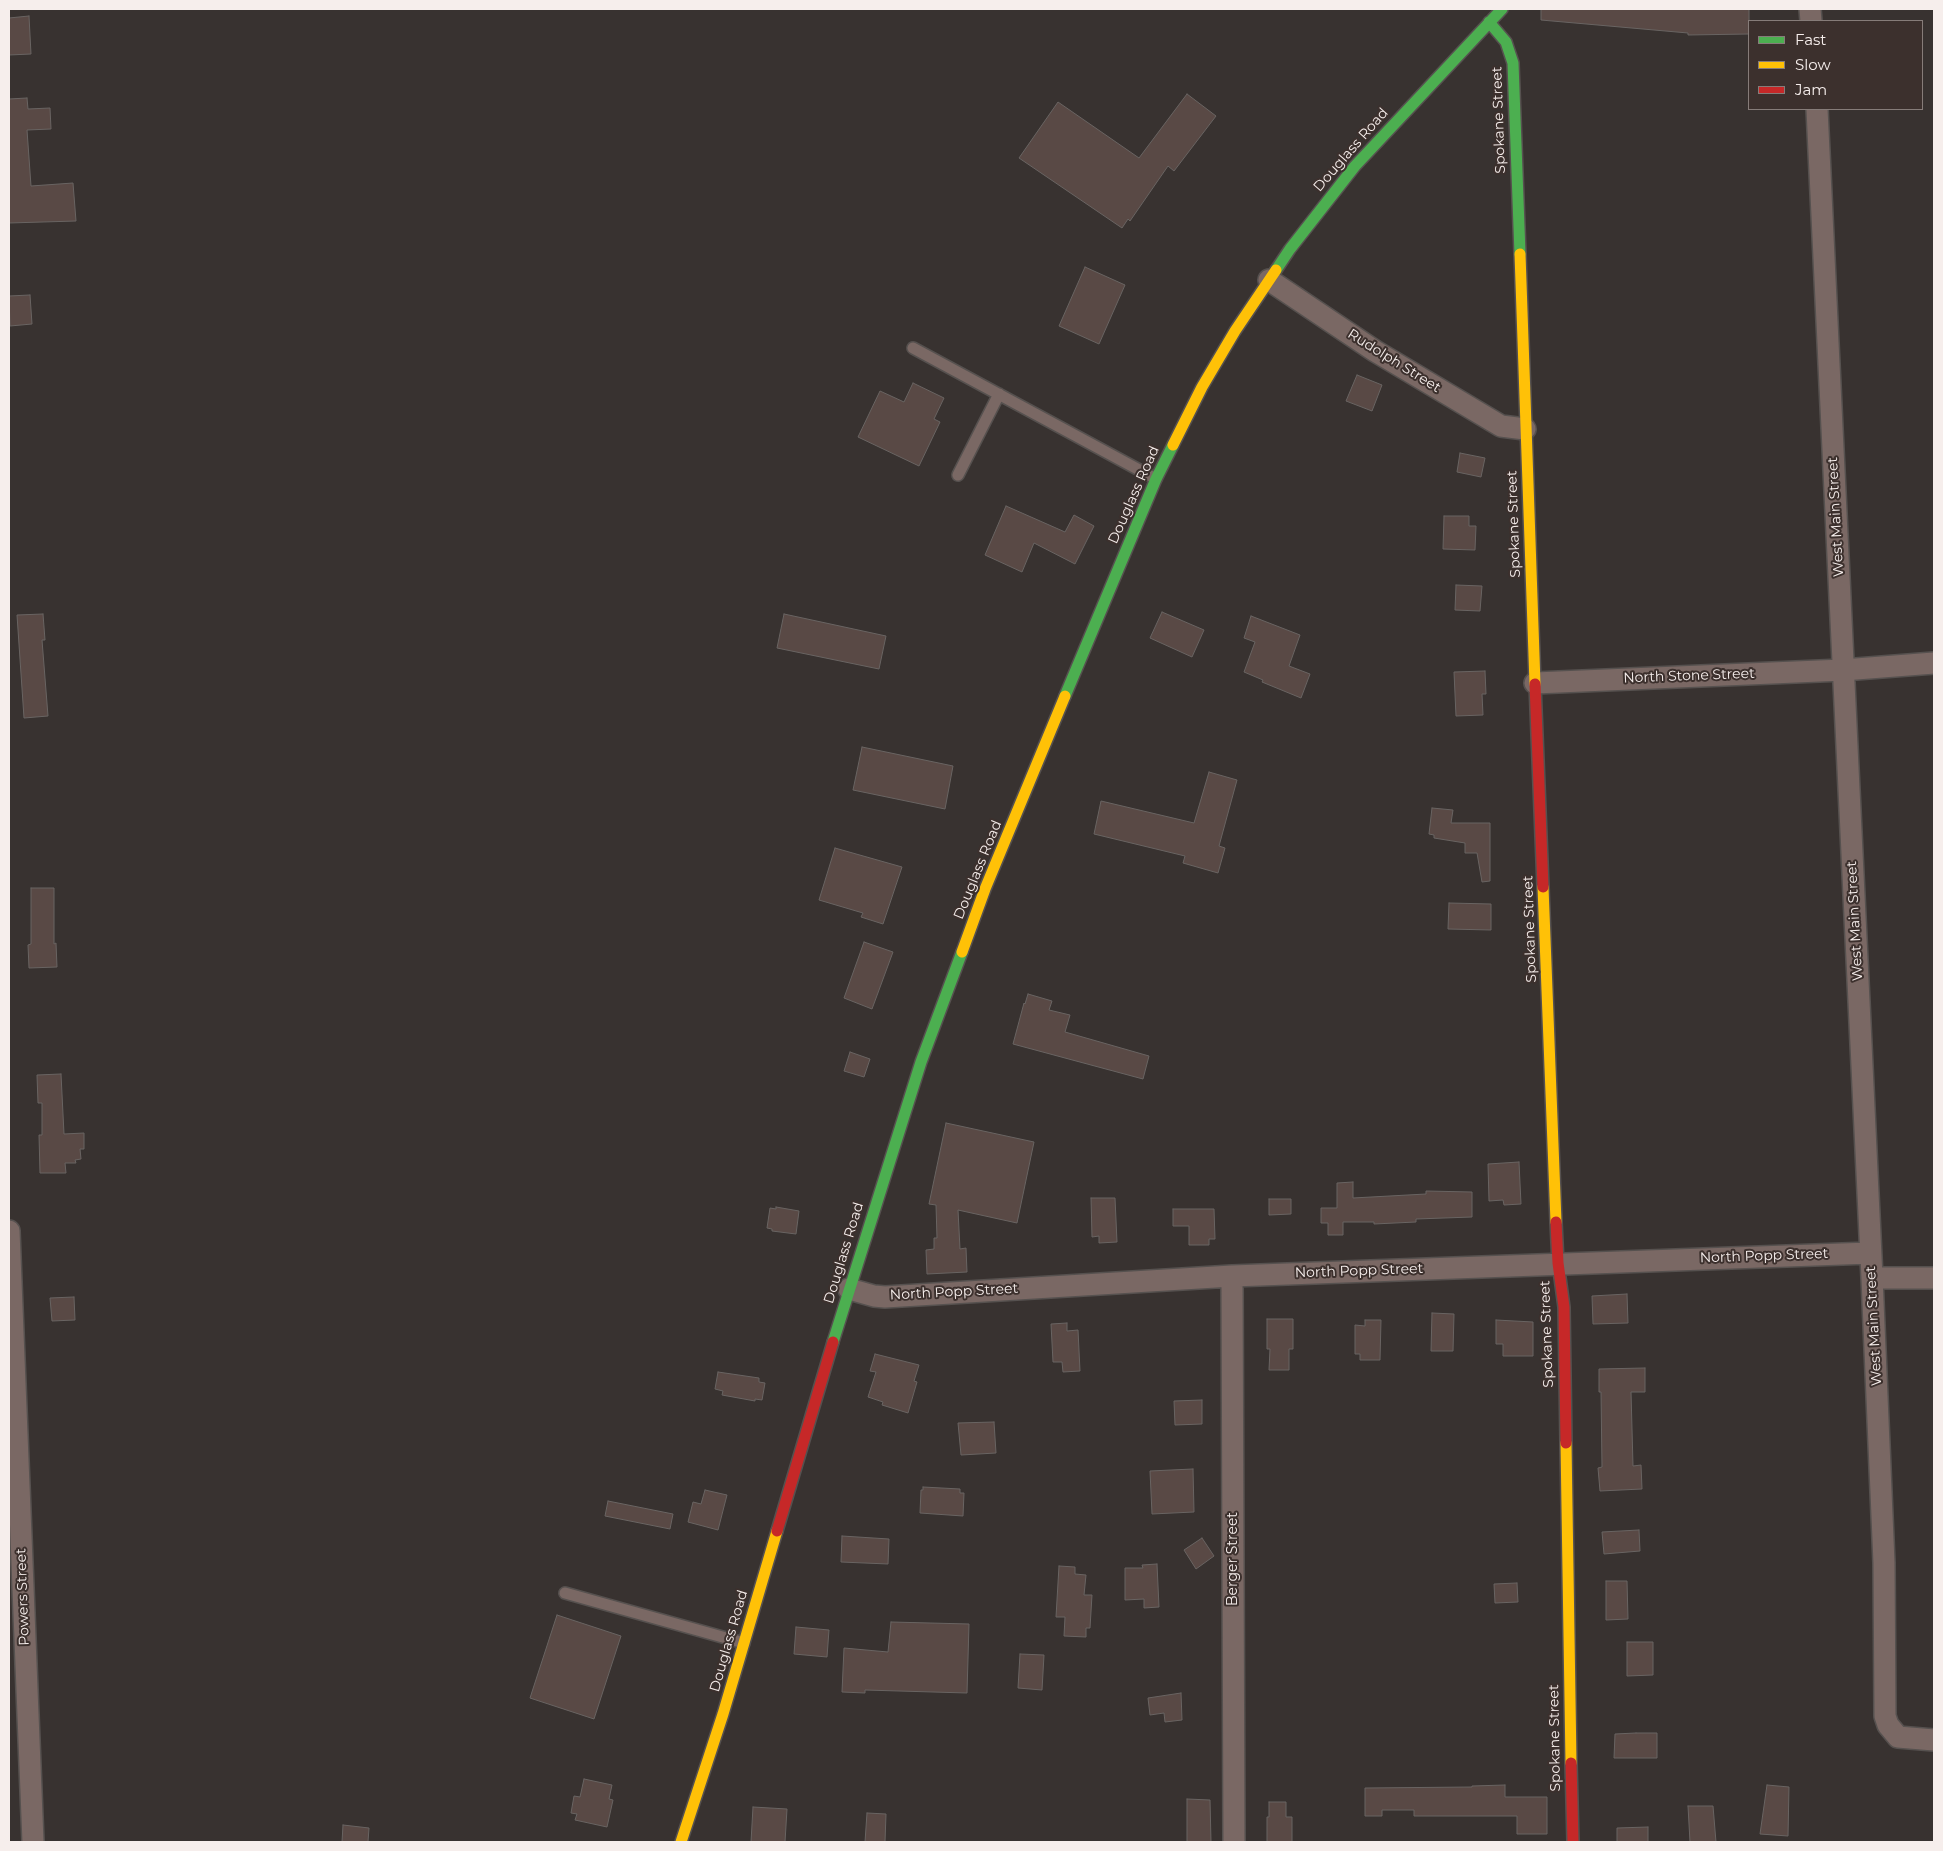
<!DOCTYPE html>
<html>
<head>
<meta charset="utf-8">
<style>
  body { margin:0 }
  #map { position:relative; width:1943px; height:1851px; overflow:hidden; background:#383230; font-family:Montserrat,sans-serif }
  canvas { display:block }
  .frame { position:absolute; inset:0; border:10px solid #f6eeec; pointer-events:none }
  .legend { position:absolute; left:1748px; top:20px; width:175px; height:90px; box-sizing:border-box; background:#3c302d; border:1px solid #867c79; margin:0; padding:6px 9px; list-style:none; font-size:15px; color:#f6eeec }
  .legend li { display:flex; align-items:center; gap:10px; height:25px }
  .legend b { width:25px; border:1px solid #867c79 }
</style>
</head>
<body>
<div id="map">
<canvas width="1943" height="1851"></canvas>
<div class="frame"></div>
<ul class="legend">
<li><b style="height:6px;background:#4caf50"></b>Fast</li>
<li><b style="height:6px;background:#ffc107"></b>Slow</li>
<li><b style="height:6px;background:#c62828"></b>Jam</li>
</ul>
</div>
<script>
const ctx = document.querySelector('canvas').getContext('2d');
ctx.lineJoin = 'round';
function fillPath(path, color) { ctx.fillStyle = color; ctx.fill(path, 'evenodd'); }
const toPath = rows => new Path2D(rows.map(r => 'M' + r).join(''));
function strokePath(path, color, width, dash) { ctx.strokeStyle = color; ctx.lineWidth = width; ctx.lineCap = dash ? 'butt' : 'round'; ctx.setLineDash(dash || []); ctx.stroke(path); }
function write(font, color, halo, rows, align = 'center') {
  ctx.font = font + ' Montserrat,sans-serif'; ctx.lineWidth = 4; ctx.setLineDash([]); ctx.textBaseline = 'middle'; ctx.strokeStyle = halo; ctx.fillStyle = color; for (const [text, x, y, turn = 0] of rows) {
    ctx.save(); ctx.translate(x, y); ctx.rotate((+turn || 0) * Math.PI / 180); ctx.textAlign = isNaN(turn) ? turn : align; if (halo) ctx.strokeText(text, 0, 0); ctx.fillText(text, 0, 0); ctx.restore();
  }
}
const building = toPath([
  [1541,9,1749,9,1749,34,1688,35,1688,33,1541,20,1541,9],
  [29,16,31,54,9,55,9,18,29,16],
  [1187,94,1216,116,1174,171,1168,166,1130,221,1128,219,1122,228,1019,158,1058,102,1139,158,1187,94],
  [27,98,28,109,50,108,51,129,27,130,31,186,73,183,76,221,9,223,9,99,27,98],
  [1085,267,1125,285,1099,344,1059,326,1085,267],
  [30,295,32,324,10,326,9,296,30,295],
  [1357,375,1382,385,1372,411,1346,401,1357,375],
  [913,383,944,398,934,419,940,422,919,466,858,437,880,391,904,402,913,383],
  [1460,453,1485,458,1481,477,1457,472,1460,453],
  [1006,506,1065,532,1074,515,1094,526,1075,564,1034,543,1022,572,985,555,1006,506],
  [1444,516,1469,516,1469,526,1476,526,1475,550,1443,549,1444,516],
  [1456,585,1482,586,1480,611,1455,610,1456,585],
  [1162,612,1204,630,1192,657,1150,638,1162,612],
  [43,614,45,640,42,640,48,716,24,718,17,615,43,614],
  [784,614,886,636,879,669,777,648,784,614],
  [1251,616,1300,635,1289,666,1310,674,1301,698,1262,682,1263,680,1244,672,1255,642,1244,638,1251,616],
  [1485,671,1486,694,1482,694,1483,715,1456,716,1454,672,1485,671],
  [862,747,953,766,945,809,853,790,862,747],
  [1209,772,1237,780,1219,846,1225,848,1218,873,1183,863,1185,856,1094,834,1101,801,1194,823,1209,772],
  [1432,808,1453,810,1451,823,1490,823,1490,881,1482,882,1477,853,1465,853,1465,843,1434,838,1434,835,1429,834,1432,808],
  [835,848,902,867,883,924,861,917,863,913,819,900,835,848],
  [31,888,54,888,54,944,56,943,57,967,29,968,28,945,31,944,31,888],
  [1449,903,1491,904,1491,930,1448,929,1449,903],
  [864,942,893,952,872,1009,844,998,864,942],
  [1028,994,1052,1001,1049,1010,1070,1015,1065,1032,1149,1056,1143,1079,1013,1044,1024,1003,1025,1004,1028,994],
  [850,1052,870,1059,864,1077,844,1071,850,1052],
  [61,1074,64,1134,84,1133,84,1149,80,1149,81,1159,75,1160,76,1163,65,1163,66,1173,40,1173,39,1135,42,1135,42,1103,38,1103,37,1075,61,1074],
  [946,1123,1034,1142,1017,1223,958,1210,960,1249,966,1248,967,1272,927,1274,926,1250,934,1249,934,1238,937,1238,936,1205,929,1204,946,1123],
  [1519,1162,1521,1204,1504,1205,1503,1200,1489,1201,1488,1164,1519,1162],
  [1353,1182,1353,1198,1426,1194,1426,1191,1472,1192,1472,1217,1416,1219,1416,1222,1374,1224,1374,1222,1343,1222,1343,1235,1328,1235,1328,1223,1321,1223,1321,1208,1337,1208,1337,1183,1353,1182],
  [1091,1198,1115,1198,1117,1242,1099,1243,1099,1236,1092,1237,1091,1198],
  [1269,1199,1291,1199,1291,1214,1269,1215,1269,1199],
  [776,1207,799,1211,796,1234,772,1231,772,1229,767,1228,770,1208,776,1209,776,1207],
  [1173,1209,1214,1209,1215,1239,1209,1239,1209,1245,1189,1245,1189,1226,1173,1226,1173,1209],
  [1627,1294,1628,1323,1593,1324,1592,1296,1627,1294],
  [74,1297,75,1320,52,1321,50,1298,74,1297],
  [1432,1313,1454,1314,1453,1351,1431,1351,1432,1313],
  [1267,1319,1293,1319,1293,1349,1289,1349,1289,1370,1269,1370,1270,1349,1267,1349,1267,1319],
  [1365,1320,1381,1320,1380,1360,1360,1360,1360,1354,1355,1354,1355,1325,1365,1326,1365,1320],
  [1496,1320,1533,1322,1533,1356,1503,1356,1503,1344,1496,1344,1496,1320],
  [1067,1323,1067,1331,1078,1330,1080,1371,1063,1372,1062,1362,1053,1362,1051,1324,1067,1323],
  [875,1354,919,1365,914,1381,917,1382,908,1413,882,1405,883,1402,868,1397,876,1372,870,1371,875,1354],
  [1645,1368,1645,1392,1631,1392,1633,1466,1641,1465,1642,1489,1600,1491,1598,1468,1602,1467,1601,1392,1599,1392,1599,1369,1645,1368],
  [718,1372,759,1378,759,1382,765,1383,762,1400,755,1399,755,1401,722,1395,723,1391,715,1389,718,1372],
  [1202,1400,1202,1424,1175,1425,1174,1401,1202,1400],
  [994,1422,996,1453,961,1455,958,1423,994,1422],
  [1193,1469,1194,1512,1152,1514,1150,1471,1193,1469],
  [923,1487,960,1489,960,1493,964,1493,963,1516,920,1513,921,1490,923,1490,923,1487],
  [705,1490,727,1495,718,1530,688,1522,693,1502,701,1504,705,1490],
  [608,1501,673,1514,670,1529,605,1516,608,1501],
  [1639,1530,1640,1551,1604,1554,1602,1532,1639,1530],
  [842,1536,889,1539,888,1564,841,1562,842,1536],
  [1202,1538,1214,1556,1196,1569,1184,1550,1202,1538],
  [1157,1564,1159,1607,1144,1608,1144,1599,1125,1600,1125,1568,1143,1568,1142,1565,1157,1564],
  [1059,1566,1075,1567,1075,1574,1086,1575,1084,1595,1092,1595,1090,1628,1086,1628,1086,1637,1064,1636,1065,1617,1056,1617,1059,1566],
  [1606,1581,1627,1581,1628,1619,1606,1620,1606,1581],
  [1517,1583,1518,1602,1495,1603,1494,1584,1517,1583],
  [557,1615,621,1636,594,1719,530,1698,557,1615],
  [891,1622,969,1624,967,1693,865,1690,865,1693,842,1692,844,1648,888,1652,891,1622],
  [796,1627,829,1630,827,1657,794,1654,796,1627],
  [1627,1642,1653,1642,1653,1675,1627,1676,1627,1642],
  [1020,1654,1044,1655,1042,1690,1018,1688,1020,1654],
  [1181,1693,1182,1720,1165,1722,1164,1713,1150,1715,1148,1698,1181,1693],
  [1636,1733,1657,1733,1657,1758,1614,1758,1615,1734,1636,1733],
  [584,1779,612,1785,609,1799,613,1800,607,1827,575,1820,577,1814,571,1813,574,1796,580,1797,584,1779],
  [1505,1785,1505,1797,1547,1797,1547,1834,1517,1834,1517,1816,1414,1816,1414,1810,1382,1810,1382,1816,1365,1816,1365,1788,1472,1787,1472,1786,1505,1785],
  [1767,1785,1789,1787,1788,1836,1760,1834,1767,1785],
  [1187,1799,1210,1800,1211,1842,1187,1842,1187,1799],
  [1269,1802,1286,1802,1286,1817,1292,1817,1292,1842,1267,1842,1267,1817,1269,1817,1269,1802],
  [1688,1806,1713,1806,1716,1842,1690,1842,1688,1806],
  [753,1807,787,1809,785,1842,751,1842,753,1807],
  [867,1813,886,1814,885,1842,865,1842,867,1813],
  [343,1825,369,1828,368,1842,342,1842,343,1825],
  [1648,1827,1648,1842,1617,1842,1617,1828,1648,1827]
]);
fillPath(building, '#594945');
strokePath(building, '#696462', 1);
const lane = toPath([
  [913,348,1156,479],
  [958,475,999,394],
  [565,1593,744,1643]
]);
const street = toPath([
  [1810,9,1811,21],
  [1817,109,1872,1278,1884,1563,1885,1716,1888,1725,1898,1737,1934,1740],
  [1269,280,1375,351,1501,426,1525,429],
  [1535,683,1843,670,1934,663],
  [9,1231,33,1842],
  [1232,1276,1234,1842],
  [1872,1278,1934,1278],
  [849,1289,874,1296,885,1297,1232,1276,1870,1253]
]);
const fast = toPath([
  [1489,22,1506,42,1513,63,1520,254],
  [1276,270,1290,249,1355,166,1502,9],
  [1065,696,1156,479,1173,445],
  [833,1342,921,1062,962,952]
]);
const slow = toPath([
  [1520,254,1535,684],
  [1173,445,1202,387,1235,331,1276,270],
  [1543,887,1556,1222],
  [962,952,985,889,1065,696],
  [1566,1443,1571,1763],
  [681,1842,723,1714,777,1531]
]);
const jam = toPath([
  [1535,684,1543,887],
  [1556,1222,1558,1263,1564,1307,1566,1443],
  [777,1531,833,1342],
  [1571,1763,1573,1842]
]);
strokePath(lane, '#56514f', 14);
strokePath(street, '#56514f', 24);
strokePath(fast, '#56514f', 14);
strokePath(slow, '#56514f', 14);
strokePath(jam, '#56514f', 14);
strokePath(lane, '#7a6864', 11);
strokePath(street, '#7a6864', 21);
strokePath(fast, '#4caf50', 11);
strokePath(slow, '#ffc107', 11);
strokePath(jam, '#c62828', 11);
write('14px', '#f6eeec', '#3c302d', [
  ["Spokane Street",1499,120,-92],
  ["Douglass Road",1351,150,-49],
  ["Rudolph Street",1394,361,32],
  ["Douglass Road",1134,495,-66],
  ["West Main Street",1836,517,-93],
  ["Spokane Street",1514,524,-92],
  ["North Stone Street",1689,676,-2],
  ["Douglass Road",978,870,-68],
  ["West Main Street",1855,921,-93],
  ["Spokane Street",1530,929,-92],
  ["Douglass Road",844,1253,-73],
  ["North Popp Street",1764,1256,-2],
  ["North Popp Street",1359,1271,-2],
  ["North Popp Street",954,1292,-3],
  ["West Main Street",1874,1326,-93],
  ["Spokane Street",1547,1334,-92],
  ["Berger Street",1233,1559,-90],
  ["Powers Street",23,1597,-92],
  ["Douglass Road",729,1641,-74],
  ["Spokane Street",1555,1738,-91]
]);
</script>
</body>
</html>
